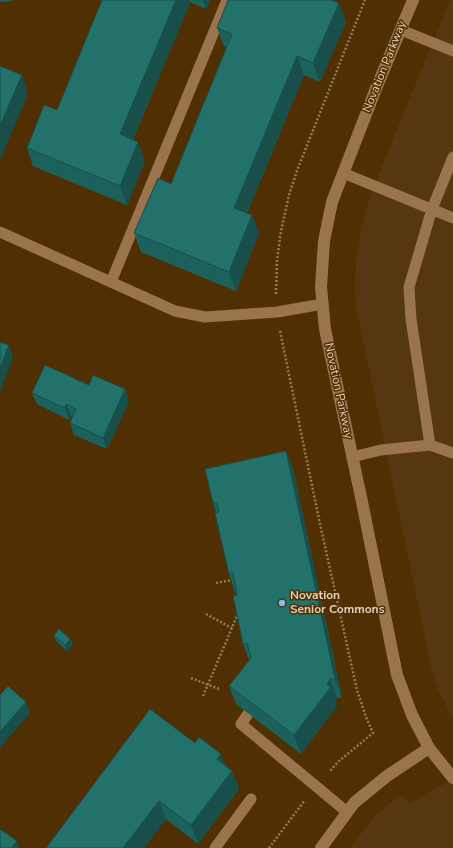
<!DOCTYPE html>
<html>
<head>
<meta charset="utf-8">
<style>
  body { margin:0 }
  canvas { display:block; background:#502f02 }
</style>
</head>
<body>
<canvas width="453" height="848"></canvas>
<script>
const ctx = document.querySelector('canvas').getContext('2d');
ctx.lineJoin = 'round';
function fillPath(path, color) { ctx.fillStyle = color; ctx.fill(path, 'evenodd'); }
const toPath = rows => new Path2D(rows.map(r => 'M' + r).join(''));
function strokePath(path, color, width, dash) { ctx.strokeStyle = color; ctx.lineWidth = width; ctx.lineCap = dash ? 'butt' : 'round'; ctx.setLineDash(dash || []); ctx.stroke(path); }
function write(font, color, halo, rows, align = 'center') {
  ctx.font = font + ' "Nunito Sans",sans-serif'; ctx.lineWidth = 3; ctx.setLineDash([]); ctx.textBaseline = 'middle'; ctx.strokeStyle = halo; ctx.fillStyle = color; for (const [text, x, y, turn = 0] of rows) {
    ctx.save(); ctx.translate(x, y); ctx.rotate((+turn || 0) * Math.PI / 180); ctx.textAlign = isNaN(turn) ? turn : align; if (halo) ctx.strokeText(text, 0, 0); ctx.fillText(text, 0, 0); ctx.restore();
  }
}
fillPath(toPath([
  [450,0,453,0,453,718,439,692,431,667,356,307,355,288,356,262,360,234,366,210,379,174],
  [453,779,453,848,350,848,374,817,389,804,402,795,410,803]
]), '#563712');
strokePath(toPath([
  [276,294,277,260,281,231,289,195,298,168,365,0],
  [280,331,320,524,357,690,366,717,373,733,339,761,329,772],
  [216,583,232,580],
  [206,614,232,628],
  [191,678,219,689],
  [203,696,237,616],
  [269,848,305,800]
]), '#957a58', 2.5, [2, 2]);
strokePath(toPath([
  [401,30,453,51],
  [343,173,453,218],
  [0,232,175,311,205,317,277,312,323,304],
  [111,282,227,0],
  [430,445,411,319,409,287,432,209,453,157],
  [352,457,381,450,430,445,453,453],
  [248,714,241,724,347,812],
  [215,848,251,799]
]), '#9a744c', 11);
strokePath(toPath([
  [413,0,375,91,332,202,324,241,321,287,325,329,361,497,397,675,412,715,429,748,453,778],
  [321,848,354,803,387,776,429,748]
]), '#9a744c', 12);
fillPath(toPath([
  [0,0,12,0,12,1,0,2],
  [102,0,210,0,206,9,190,2,133,140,145,161,127,205,33,166,27,148,57,110],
  [339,3,346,22,320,82,304,75,247,213,259,233,236,291,141,252,134,233,171,184,227,47,224,46,217,28],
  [89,385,125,389,129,401,107,449,74,435,70,423,73,417,71,416,69,420,37,404,32,393],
  [286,451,293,469,342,697,337,698,335,701,337,706,301,754,236,704,229,686,249,660,243,644,237,592,235,593,229,574,216,513,213,503],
  [54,635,70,639,73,645,67,651,56,641],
  [226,766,232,771,239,789,198,844,166,819,46,848]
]), '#1d615c');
fillPath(toPath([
  [176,0,189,0,190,2,127,153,120,134],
  [203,0,210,0,206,9],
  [339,3,346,22,320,82,313,63],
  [297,56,304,75,241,226,234,208],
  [22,75,28,94,0,160,0,126],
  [138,142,145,161,127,205,120,186],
  [252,215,259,233,236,291,229,272],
  [9,345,13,357,0,392,0,369],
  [125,389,129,401,107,449,103,438],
  [66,404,71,416,69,420,65,408],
  [286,451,293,469,342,697,335,679],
  [70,639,73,645,67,651,65,645],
  [330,679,337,698,335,701,337,706,301,754,294,735],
  [26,702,30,713,0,748,0,732],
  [221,754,228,772,217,759],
  [232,771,239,789,198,844,191,825],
  [159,801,166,819,144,848,123,848],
  [17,841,19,848,12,848]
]), '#184f4b');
const building = toPath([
  [102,0,176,0,120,134,138,142,120,186,27,148,44,105,57,110,102,0],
  [228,0,331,0,339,3,313,63,297,56,234,208,252,215,229,272,134,233,158,178,171,184,232,34,217,28,228,0],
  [0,66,22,75,0,126,0,66],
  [0,342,9,345,0,369,0,342],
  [45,365,89,385,93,375,125,389,103,438,70,423,76,409,66,404,65,408,32,393,45,365],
  [286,451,335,679,330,679,327,684,331,687,294,735,229,686,251,658,247,643,243,644,233,596,237,595,233,573,229,574,226,561,215,513,219,512,217,502,213,503,205,469,286,451],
  [59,629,70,639,65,645,54,635,59,629],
  [8,686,26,702,0,732,0,695,8,686],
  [150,709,195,743,199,737,221,754,217,759,232,771,191,825,159,801,123,848,46,848,150,709],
  [0,829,17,841,12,848,0,848,0,829]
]);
fillPath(building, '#22716b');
strokePath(building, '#184f4b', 1);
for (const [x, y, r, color] of [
  [282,603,4,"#7dbef9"]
]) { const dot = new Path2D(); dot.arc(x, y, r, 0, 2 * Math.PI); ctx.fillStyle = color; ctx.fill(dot); strokePath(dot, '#502f02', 1.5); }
write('12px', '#e3ceba', '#502f02', [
  ["Novation Parkway",385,67,-68],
  ["Novation Parkway",338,391,78]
]);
write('bold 12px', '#e3ceba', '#502f02', [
  ["Novation",290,596],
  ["Senior Commons",290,610]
], 'left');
</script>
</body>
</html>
